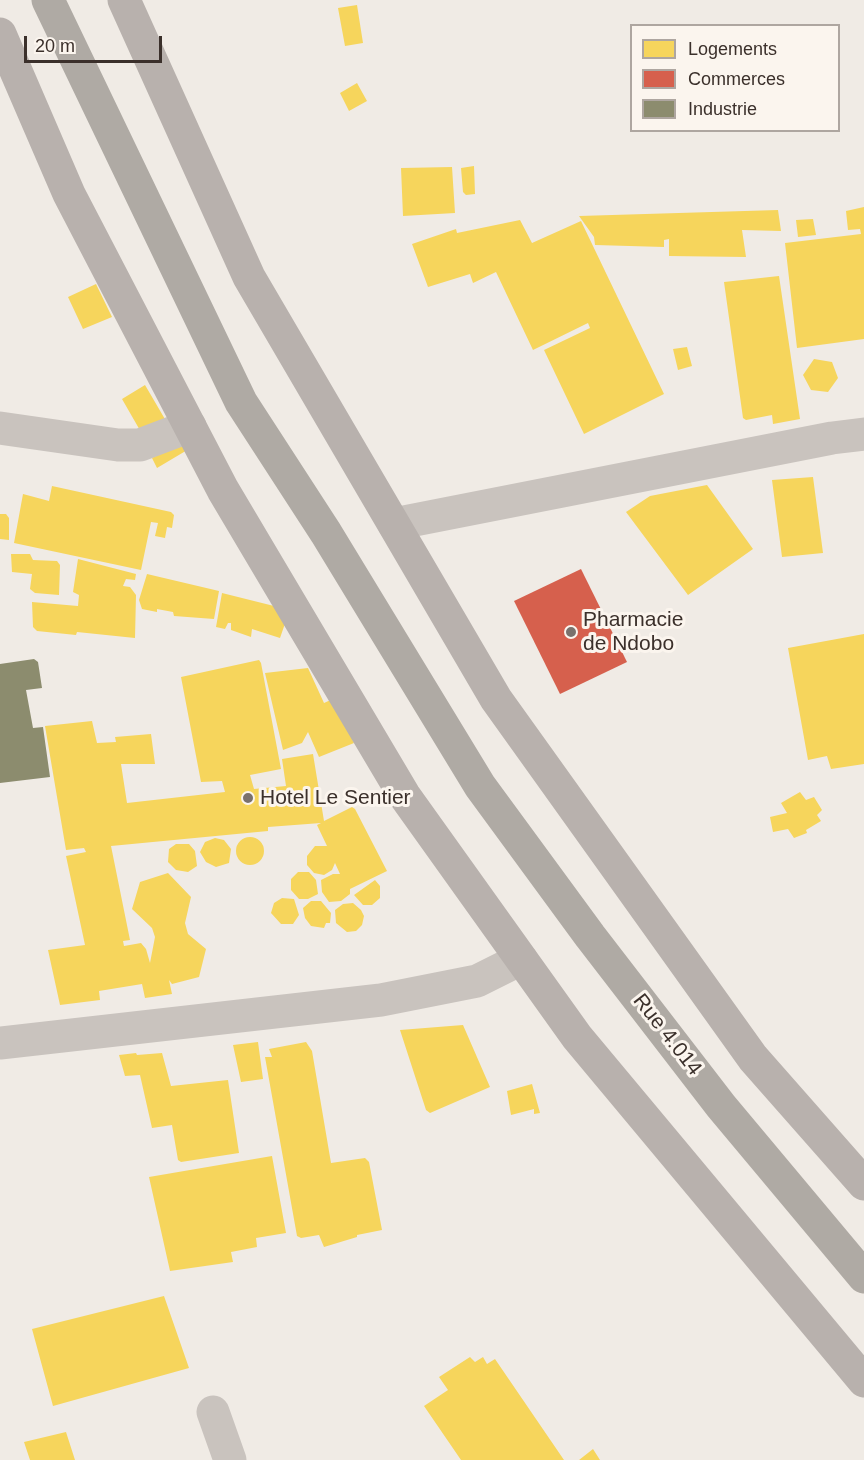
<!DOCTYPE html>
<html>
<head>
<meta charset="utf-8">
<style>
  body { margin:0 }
  #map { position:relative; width:864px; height:1460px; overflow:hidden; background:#f0ebe5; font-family:Helvetica,sans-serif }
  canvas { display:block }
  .legend { position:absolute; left:630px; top:24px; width:210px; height:108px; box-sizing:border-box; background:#fbf5ee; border:2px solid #aea6a0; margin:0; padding:8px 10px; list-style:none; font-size:18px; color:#3b302b }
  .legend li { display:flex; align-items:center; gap:12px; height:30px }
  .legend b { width:30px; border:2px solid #aea6a0 }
  .scale { position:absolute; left:24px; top:36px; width:138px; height:27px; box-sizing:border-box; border:3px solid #3b302b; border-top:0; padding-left:8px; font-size:18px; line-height:21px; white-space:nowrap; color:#3b302b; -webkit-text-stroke:4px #fbf5ee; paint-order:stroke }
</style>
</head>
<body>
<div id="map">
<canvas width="864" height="1460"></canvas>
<ul class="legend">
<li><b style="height:16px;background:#f6d55c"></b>Logements</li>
<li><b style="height:16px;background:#d6604d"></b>Commerces</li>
<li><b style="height:16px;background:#8c8c6e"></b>Industrie</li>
</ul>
<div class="scale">20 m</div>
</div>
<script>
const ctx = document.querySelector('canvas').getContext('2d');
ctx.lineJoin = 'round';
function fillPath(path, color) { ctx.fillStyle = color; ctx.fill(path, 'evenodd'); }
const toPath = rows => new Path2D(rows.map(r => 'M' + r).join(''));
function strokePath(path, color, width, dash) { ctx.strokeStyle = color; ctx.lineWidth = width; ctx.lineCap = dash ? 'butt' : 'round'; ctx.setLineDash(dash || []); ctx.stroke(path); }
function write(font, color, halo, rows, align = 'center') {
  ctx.font = font + ' Helvetica,sans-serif'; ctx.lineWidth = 6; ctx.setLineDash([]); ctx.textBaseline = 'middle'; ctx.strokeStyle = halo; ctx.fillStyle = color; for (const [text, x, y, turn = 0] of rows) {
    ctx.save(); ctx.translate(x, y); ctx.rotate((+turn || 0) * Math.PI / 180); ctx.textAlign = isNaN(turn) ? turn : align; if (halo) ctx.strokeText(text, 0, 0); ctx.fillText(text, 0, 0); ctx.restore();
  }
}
fillPath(toPath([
  [357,5,363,43,345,46,338,8],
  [357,83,367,101,349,111,340,93],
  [474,166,475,194,466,195,463,192,461,168],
  [452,167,455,213,403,216,401,168],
  [864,207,864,339,797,348,785,243,861,234,860,229,848,230,846,211],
  [778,210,781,231,742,230,746,257,669,256,669,239,664,240,664,247,595,245,594,237,579,216],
  [813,219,816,235,798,237,796,220],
  [520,220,532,243,581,221,664,394,584,434,544,350,590,328,588,323,533,350,496,272,473,283,470,274,428,287,412,244,456,229,457,233],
  [779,276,800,419,773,424,772,415,746,420,743,418,724,282],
  [96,284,112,317,83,329,68,297],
  [687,347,692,366,678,370,673,349],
  [814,359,832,362,838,378,828,392,811,390,803,375],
  [145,385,169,426,145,439,122,399],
  [189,438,194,446,157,468,152,458],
  [813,477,823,553,782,557,772,480],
  [707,485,753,549,688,595,626,512,650,496],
  [52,486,171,512,174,515,172,528,167,527,165,538,155,536,158,523,151,522,141,570,14,543,23,494,49,501],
  [0,514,6,514,9,518,9,540,0,539],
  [11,554,30,554,33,560,57,561,60,565,59,595,35,593,30,589,32,574,12,572],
  [78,559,136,574,135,580,126,579,123,586,130,587,136,595,135,638,77,632,76,635,37,631,33,627,32,602,78,606,79,595,73,592],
  [147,574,219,591,214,619,174,616,173,612,157,609,157,612,142,609,139,600],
  [222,593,274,606,289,612,280,638,252,629,251,637,231,630,231,623,228,623,225,629,216,627],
  [864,634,864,764,831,769,827,756,808,760,788,648],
  [259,660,261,663,281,769,250,775,254,789,286,786,282,759,313,754,324,821,352,807,355,809,387,871,350,889,350,894,341,901,329,902,322,892,321,880,333,874,340,874,335,863,332,870,324,875,314,873,307,865,307,856,315,846,327,846,317,825,321,823,268,827,268,831,111,846,130,940,123,941,124,946,141,943,146,949,150,963,155,937,152,928,132,909,140,882,168,873,191,897,185,923,188,934,206,949,199,977,172,984,169,980,172,994,145,998,142,984,99,991,100,1000,60,1005,48,950,85,945,66,856,86,852,84,848,66,850,45,726,92,721,97,743,116,742,115,737,151,734,155,764,121,764,127,803,225,792,222,781,201,782,181,677],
  [308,668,324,703,335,698,354,743,319,757,308,732,302,743,283,750,265,673],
  [800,792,806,800,814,797,822,810,817,815,821,821,806,830,807,833,794,838,788,829,773,832,770,817,787,813,781,803],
  '236 851a14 14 0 1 1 28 0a14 14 0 1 1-28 0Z',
  [215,838,224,840,231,849,229,863,216,867,206,862,200,852,205,842],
  [176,844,189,844,195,851,197,866,188,872,176,870,168,862,169,849],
  [298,872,309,872,316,880,318,894,308,899,299,899,291,890,291,879],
  [375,880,380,886,380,898,372,905,363,905,354,895],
  [282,898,294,899,299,915,293,924,281,924,271,913,274,903],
  [311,901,321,901,331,913,330,923,326,923,324,928,311,926,305,918,303,908],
  [353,903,361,910,364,916,362,925,356,931,347,932,336,923,335,910,343,904],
  [463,1025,490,1087,430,1113,426,1110,400,1030],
  [258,1042,263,1079,241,1082,233,1045],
  [306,1042,312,1051,331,1163,365,1158,369,1162,382,1230,357,1235,357,1237,324,1247,319,1235,301,1238,297,1236,265,1057,272,1057,269,1049],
  [136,1053,137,1055,162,1053,171,1086,228,1080,239,1153,181,1162,178,1160,172,1125,152,1128,140,1075,125,1076,119,1055],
  [532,1084,540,1113,534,1114,534,1109,511,1115,507,1091],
  [272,1156,286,1233,256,1238,257,1247,231,1252,233,1262,170,1271,149,1177],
  [164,1296,189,1368,53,1406,32,1329],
  [470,1357,475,1362,483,1357,487,1364,495,1359,564,1460,461,1460,424,1406,448,1390,439,1377],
  [66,1432,75,1460,30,1460,24,1442],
  [593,1449,600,1460,579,1460]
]), '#f6d55c');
fillPath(toPath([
  [581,569,627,662,560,694,514,601]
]), '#d6604d');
fillPath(toPath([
  [34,659,38,662,42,688,26,690,33,728,43,727,50,777,0,783,0,664]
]), '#8c8c6e');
strokePath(toPath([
  [0,428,118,445,140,445,190,426],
  [394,524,832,438,864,434],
  [0,1043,381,1000,477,981,521,959],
  [213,1412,230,1460]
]), '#c9c3be', 33);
strokePath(toPath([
  [124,0,249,277,496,699,753,1058,864,1184],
  [0,34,69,194,223,490,404,795,577,1037,864,1381]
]), '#b8b1ad', 33);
strokePath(toPath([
  [48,0,241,402,326,533,480,786,590,936,721,1106,864,1277]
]), '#afaaa4', 33);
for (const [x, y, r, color] of [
  [571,632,6,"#7a716c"],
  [248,798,6,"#7a716c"]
]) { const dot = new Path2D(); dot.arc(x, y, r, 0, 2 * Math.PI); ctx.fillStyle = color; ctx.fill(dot); strokePath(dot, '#fbf5ee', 2); }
write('21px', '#3b302b', '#fbf5ee', [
  ["Pharmacie",583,620],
  ["de Ndobo",583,644],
  ["Hotel Le Sentier",260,798]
], 'left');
write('21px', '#3b302b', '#fbf5ee', [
  ["Rue 4.014",667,1035,52]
]);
</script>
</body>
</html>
